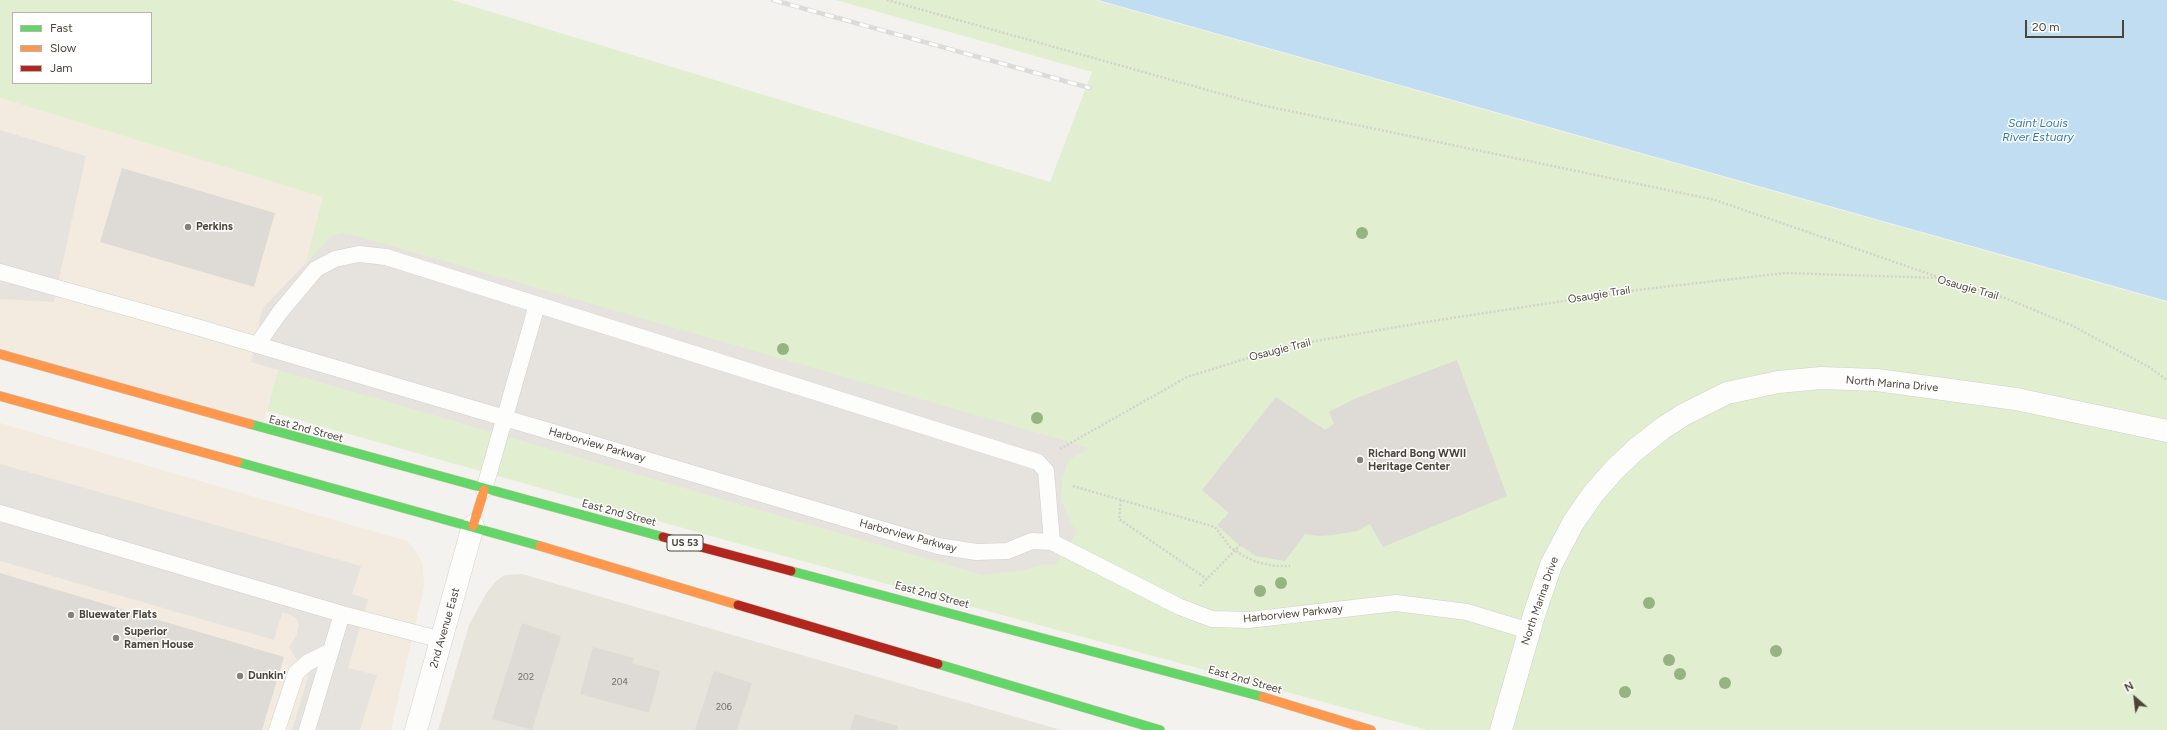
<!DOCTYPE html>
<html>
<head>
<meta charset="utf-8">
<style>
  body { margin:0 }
  #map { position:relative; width:2167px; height:730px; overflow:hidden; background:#f4f2ee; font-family:Figtree,sans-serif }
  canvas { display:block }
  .legend { position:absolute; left:12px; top:12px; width:140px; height:72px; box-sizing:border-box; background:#fff; border:1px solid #b7b4b0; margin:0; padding:5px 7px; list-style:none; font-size:12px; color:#4b4439 }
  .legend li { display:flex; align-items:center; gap:8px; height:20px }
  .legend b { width:20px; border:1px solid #b7b4b0 }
  .north { position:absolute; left:2115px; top:678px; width:40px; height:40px; -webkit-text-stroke:3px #fff; paint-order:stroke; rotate:332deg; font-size:11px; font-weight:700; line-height:16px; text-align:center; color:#4b4439 }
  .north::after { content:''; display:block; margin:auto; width:14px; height:18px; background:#4b4439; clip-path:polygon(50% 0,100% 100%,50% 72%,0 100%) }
  .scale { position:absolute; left:2025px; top:20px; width:99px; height:18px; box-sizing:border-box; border:2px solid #4b4439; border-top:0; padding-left:5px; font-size:12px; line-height:14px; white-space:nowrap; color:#4b4439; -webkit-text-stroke:3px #fff; paint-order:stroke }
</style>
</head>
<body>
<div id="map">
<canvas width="2167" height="730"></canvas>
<ul class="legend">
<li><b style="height:5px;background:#63d668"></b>Fast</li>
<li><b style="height:5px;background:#ff974d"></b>Slow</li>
<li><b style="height:5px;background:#b3261e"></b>Jam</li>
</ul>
<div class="north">N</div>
<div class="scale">20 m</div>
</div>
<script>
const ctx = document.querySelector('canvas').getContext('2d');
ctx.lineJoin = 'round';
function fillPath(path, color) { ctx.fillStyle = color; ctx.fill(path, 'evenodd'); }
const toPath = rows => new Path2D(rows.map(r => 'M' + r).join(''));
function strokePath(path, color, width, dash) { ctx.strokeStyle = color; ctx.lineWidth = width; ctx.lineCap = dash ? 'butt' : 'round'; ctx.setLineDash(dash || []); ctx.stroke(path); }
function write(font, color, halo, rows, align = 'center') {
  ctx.font = font + ' Figtree,sans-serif'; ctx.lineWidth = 3; ctx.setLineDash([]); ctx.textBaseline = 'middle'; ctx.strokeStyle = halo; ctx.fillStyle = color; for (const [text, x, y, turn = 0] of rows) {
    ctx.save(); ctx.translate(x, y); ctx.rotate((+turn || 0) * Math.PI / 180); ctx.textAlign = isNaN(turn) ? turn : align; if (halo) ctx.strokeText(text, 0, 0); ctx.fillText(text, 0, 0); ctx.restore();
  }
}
fillPath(toPath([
  [522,574,1009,715,1061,730,438,730,469,625,487,592,496,581,505,575]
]), '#e7e4dc');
fillPath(toPath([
  [0,98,324,197,262,429,0,354],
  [0,423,407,541,415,550,423,565,424,587,391,730,0,730]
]), '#f3ebdf');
fillPath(toPath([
  [0,0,452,0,1050,182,1092,72,836,0,1095,0,2167,302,2167,730,1427,730,736,543,267,411,323,197,0,98],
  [13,13,151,13,151,83,13,83]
]), '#e1eecf');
fillPath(toPath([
  [0,130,86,156,54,302,0,299],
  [341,233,361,237,1090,448,1075,456,1067,464,1062,481,1061,500,1076,533,1055,565,1045,564,1025,570,983,575,251,362,262,309,331,237],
  [0,464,361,566,352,594,368,599,348,668,377,675,360,730,292,730,308,677,289,647,296,636,299,624,296,618,288,614,282,613,274,640,0,561]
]), '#e6e3df');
fillPath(toPath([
  [1098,0,2167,0,2167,301]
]), '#c0ddf1');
fillPath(toPath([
  [122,168,275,213,254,287,100,242],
  [1457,360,1507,496,1383,547,1370,524,1357,531,1333,535,1319,536,1305,534,1285,561,1256,556,1238,544,1217,525,1229,513,1202,490,1276,397,1325,430,1334,424,1329,412,1354,399],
  [0,573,284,657,262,730,0,730],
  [522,623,561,636,532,730,492,719],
  [593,647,634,658,632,663,660,671,649,713,580,694],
  [714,671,752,683,737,730,695,730],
  [855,714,898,726,897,730,850,730]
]), '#dedbd6');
const lane = toPath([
  [0,272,200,328,938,546,976,552,1007,551,1032,541,1052,542,1180,607,1212,619,1249,620,1396,603,1467,612,1529,631],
  [257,345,280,312,316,269,335,259,359,254,386,257,1038,462,1046,471,1052,542],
  [484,490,537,305],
  [0,513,342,614,442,640],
  [277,730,296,673,307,663,331,651],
  [307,730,342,614]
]);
const street = toPath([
  [416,730,473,526],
  [1501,730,1534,615,1551,565,1573,523,1593,494,1614,470,1635,450,1663,428,1683,415,1727,393,1778,382,1821,378,1877,380,2016,399,2167,431]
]);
const fast = toPath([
  [250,424,663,537],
  [238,462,540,546],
  [791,571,1263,697],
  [938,664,1160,730]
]);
const slow = toPath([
  [0,354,250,424],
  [0,396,238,462],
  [473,526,484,490],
  [540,546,738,605],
  [1263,697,1371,730]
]);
const jam = toPath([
  [663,537,791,571],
  [738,605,938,664]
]);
strokePath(lane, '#d2d0cb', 17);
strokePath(street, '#d2d0cb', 23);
strokePath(fast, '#ccbfa9', 10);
strokePath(slow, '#ccbfa9', 10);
strokePath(jam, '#ccbfa9', 10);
strokePath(toPath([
  [887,0,1261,105,1715,200,1938,277],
  [1060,449,1187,377,1287,346,1426,322,1629,291,1785,273,1940,278,2005,298,2073,326,2149,367,2167,380],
  [1073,486,1215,527,1230,547,1242,555,1256,562,1275,566,1290,566],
  [1121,500,1119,519,1207,579],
  [1200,586,1240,545]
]), '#d3d2cc', 2.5, [2, 2]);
strokePath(lane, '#fdfdfc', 16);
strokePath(street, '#fdfdfc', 22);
strokePath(fast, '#63d668', 9);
strokePath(slow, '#ff974d', 9);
strokePath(jam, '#b3261e', 9);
const rail = toPath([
  [773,0,1090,88]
]);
strokePath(rail, '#dbdbda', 4.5);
strokePath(rail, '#fff', 3, [9]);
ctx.fillStyle = '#96b382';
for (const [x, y] of [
  [1362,233],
  [783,349],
  [1037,418],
  [1281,583],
  [1260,591],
  [1649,603],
  [1776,651],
  [1669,660],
  [1680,674],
  [1725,683],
  [1625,692]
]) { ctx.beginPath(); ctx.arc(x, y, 6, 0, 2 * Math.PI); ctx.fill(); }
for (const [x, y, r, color] of [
  [188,227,4,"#868178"],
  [1360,460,4,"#868178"],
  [71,615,4,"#868178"],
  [116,638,4,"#868178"],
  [240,676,4,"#868178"]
]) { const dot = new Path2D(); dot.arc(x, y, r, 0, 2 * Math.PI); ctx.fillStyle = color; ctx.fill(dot); strokePath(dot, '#fff', 1.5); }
write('9px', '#706a61', null, [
  ["202",526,677],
  ["204",620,682],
  ["206",724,707]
]);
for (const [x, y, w] of [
  [685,543,36]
]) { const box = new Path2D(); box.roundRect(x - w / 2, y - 8, w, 16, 3); ctx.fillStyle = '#fff'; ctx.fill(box); strokePath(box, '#4b4439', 1); }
write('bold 10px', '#4b4439', null, [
  ["US 53",685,543]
]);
write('bold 11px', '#4b4439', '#fff', [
  ["Perkins",196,227],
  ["Richard Bong WWII",1368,454],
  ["Heritage Center",1368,467],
  ["Bluewater Flats",79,615],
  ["Superior",124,632],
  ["Ramen House",124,645],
  ["Dunkin'",248,676]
], 'left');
write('11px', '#4b4439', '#fff', [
  ["Osaugie Trail",1968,288,16],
  ["Osaugie Trail",1599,295,-9],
  ["Osaugie Trail",1280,350,-14],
  ["North Marina Drive",1892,384,5],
  ["East 2nd Street",306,429,15],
  ["Harborview Parkway",597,445,16],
  ["East 2nd Street",619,513,15],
  ["Harborview Parkway",908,536,15],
  ["East 2nd Street",932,595,15],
  ["North Marina Drive",1540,601,-71],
  ["Harborview Parkway",1293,614,-6],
  ["2nd Avenue East",445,628,-74],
  ["East 2nd Street",1245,680,16]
]);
write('italic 12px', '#2e7ab2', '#fff', [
  ["Saint Louis",2038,123],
  ["River Estuary",2038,137]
]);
</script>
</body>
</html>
